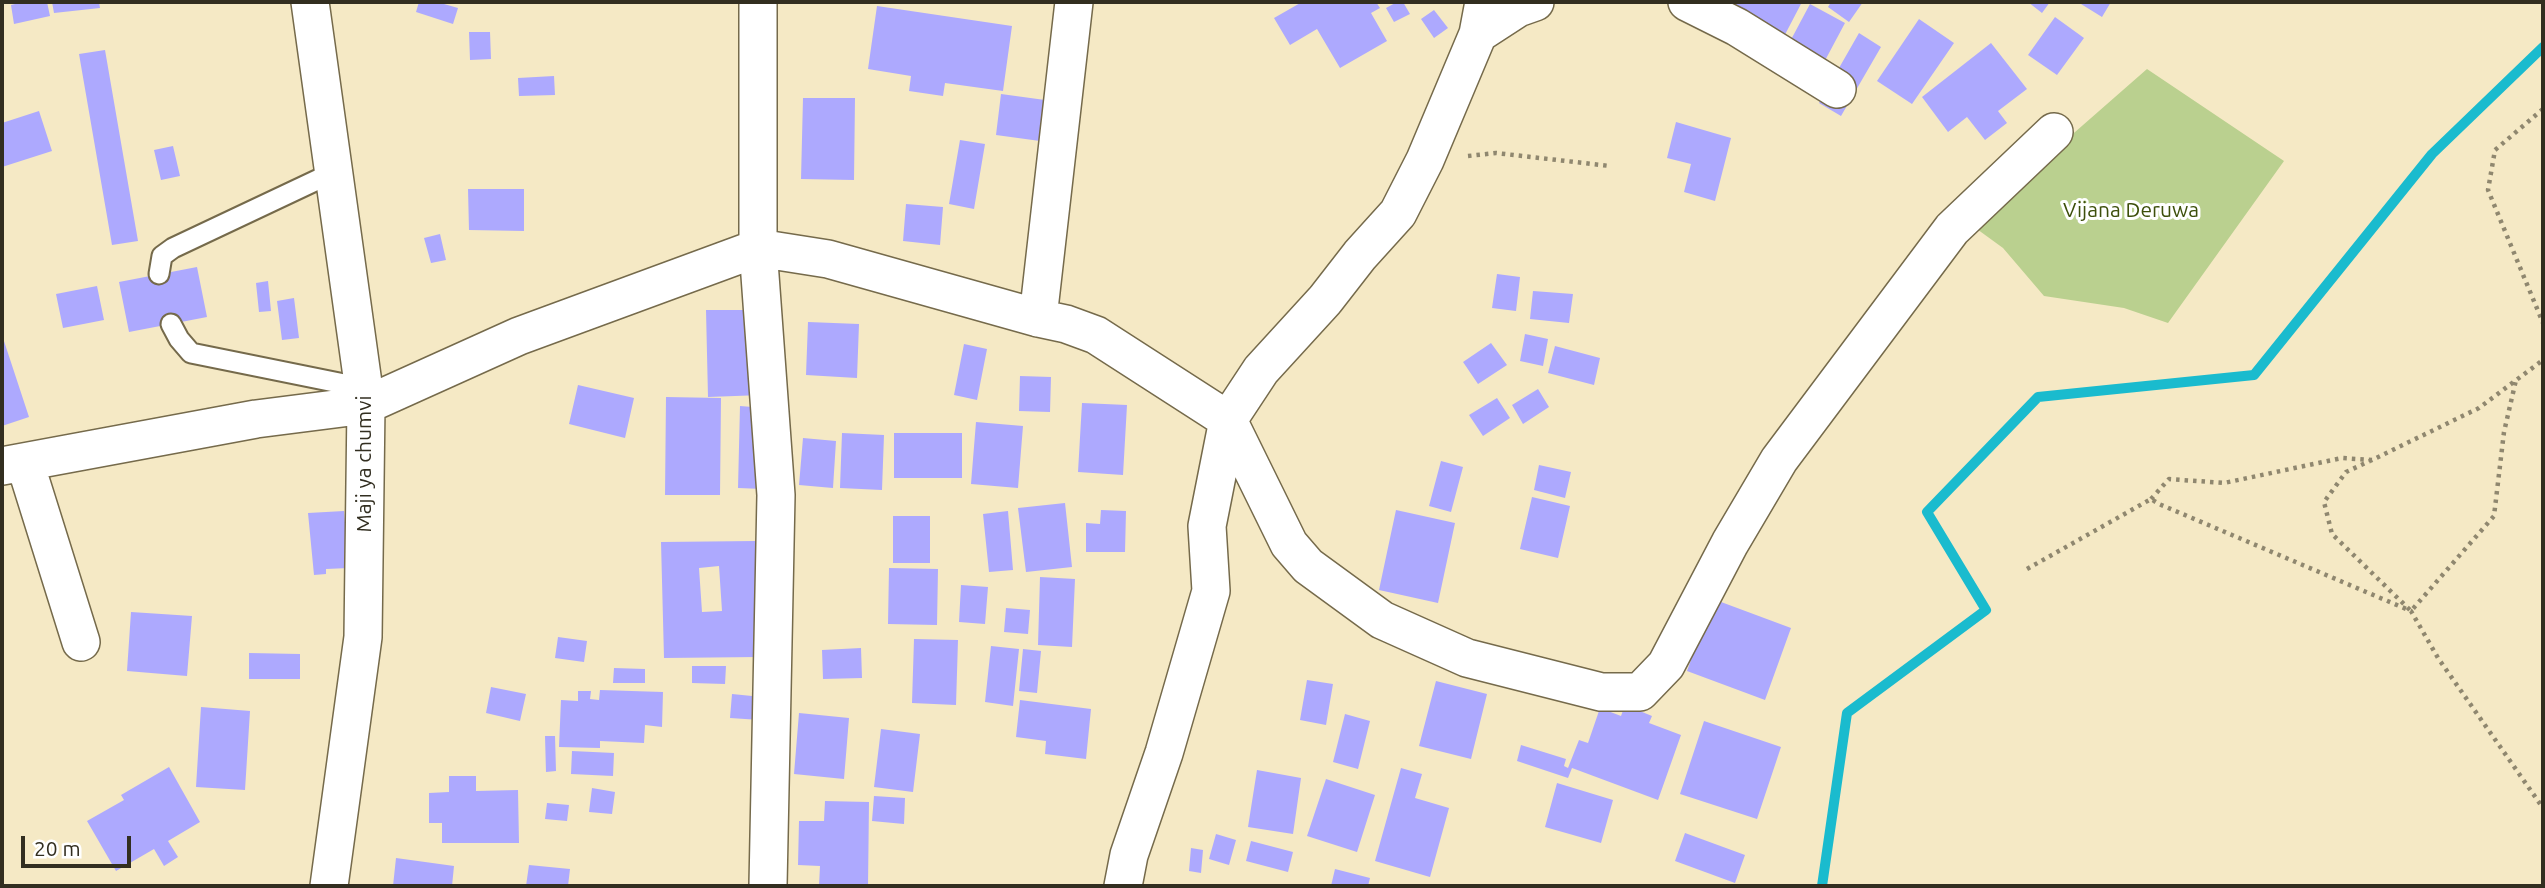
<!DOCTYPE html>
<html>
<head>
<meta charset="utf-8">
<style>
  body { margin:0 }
  #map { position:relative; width:2545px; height:888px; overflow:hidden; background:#f5e9c5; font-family:Ubuntu,sans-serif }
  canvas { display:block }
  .frame { position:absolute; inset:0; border:4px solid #322e20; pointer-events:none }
  .scale { position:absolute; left:21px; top:836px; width:110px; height:32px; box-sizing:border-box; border:4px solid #322e20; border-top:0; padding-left:9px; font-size:21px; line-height:24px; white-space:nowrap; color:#322e20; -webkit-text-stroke:5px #fff; paint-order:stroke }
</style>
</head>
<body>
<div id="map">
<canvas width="2545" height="888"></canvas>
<div class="frame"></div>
<div class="scale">20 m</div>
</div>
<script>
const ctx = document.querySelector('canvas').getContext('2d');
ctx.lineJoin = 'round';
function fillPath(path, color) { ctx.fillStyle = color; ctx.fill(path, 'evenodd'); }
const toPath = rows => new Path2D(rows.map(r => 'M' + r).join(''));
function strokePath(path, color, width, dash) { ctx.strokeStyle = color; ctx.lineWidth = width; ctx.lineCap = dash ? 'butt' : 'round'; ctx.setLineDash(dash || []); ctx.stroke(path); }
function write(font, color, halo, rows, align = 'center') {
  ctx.font = font + ' Ubuntu,sans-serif'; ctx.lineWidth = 6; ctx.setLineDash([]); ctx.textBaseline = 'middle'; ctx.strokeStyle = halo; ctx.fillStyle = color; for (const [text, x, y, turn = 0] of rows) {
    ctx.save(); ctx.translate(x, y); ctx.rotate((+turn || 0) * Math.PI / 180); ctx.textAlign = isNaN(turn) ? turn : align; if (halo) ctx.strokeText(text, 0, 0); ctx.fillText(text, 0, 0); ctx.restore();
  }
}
fillPath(toPath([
  [2147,69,2284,161,2168,323,2124,308,2044,296,2003,248,1970,224]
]), '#bad08f');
strokePath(toPath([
  [1822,886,1847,713,1986,610,1927,512,2038,397,2254,375,2432,154,2543,47]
]), '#1abbce', 10);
fillPath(toPath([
  [23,2,47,2,50,16,14,24,11,5],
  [52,2,99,2,100,8,54,13],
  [419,2,437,2,458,8,453,24,416,12],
  [1302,2,1376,2,1380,8,1371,13,1387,41,1340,68,1317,29,1290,45,1274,18],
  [1397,2,1403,2,1410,14,1394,22,1386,8],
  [1726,2,1802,2,1778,48],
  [1831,2,1863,2,1849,22,1828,7],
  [2028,2,2050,2,2042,13],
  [2083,2,2111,2,2102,17,2081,4],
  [1810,4,1845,23,1813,83,1778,64],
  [877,6,1012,26,1003,91,945,83,943,96,909,91,911,76,868,69],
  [1434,10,1448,28,1434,38,1421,19],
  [2055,17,2084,38,2057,75,2028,55],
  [1919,19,1954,43,1912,104,1877,81],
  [469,32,490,32,491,59,470,60],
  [1859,33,1881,47,1841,116,1819,103],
  [1991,43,2027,89,1998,111,2007,123,1985,140,1967,117,1948,132,1922,97],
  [105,50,138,241,112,245,79,54],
  [554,76,555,95,519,96,518,78],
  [1001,94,1045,100,1040,141,996,135],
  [803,98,855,98,854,180,801,179],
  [39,111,52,151,2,167,2,123],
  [1676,122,1731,138,1715,201,1684,192,1691,164,1667,158],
  [960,140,985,144,974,209,949,204],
  [173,146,180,176,161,180,154,150],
  [468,189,524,189,524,231,469,230],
  [906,204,943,207,940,245,903,241],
  [440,234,446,260,431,263,424,238],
  [197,267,207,317,129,332,119,282],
  [1497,274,1520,277,1516,311,1492,308],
  [268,281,271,311,259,312,256,283],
  [97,286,104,320,63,328,56,294],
  [1533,291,1573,294,1569,323,1530,319],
  [294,298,299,338,282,340,277,301],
  [706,310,747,310,762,395,708,397],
  [808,322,859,324,857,378,806,375],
  [1525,334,1548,339,1543,366,1520,361],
  [2,335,29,417,2,426],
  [1491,343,1507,365,1478,384,1463,362],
  [964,344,987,349,977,400,954,395],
  [1555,346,1600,358,1594,385,1548,373],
  [1020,376,1051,377,1050,412,1019,411],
  [578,385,634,398,625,438,569,424],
  [1538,389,1549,407,1523,424,1512,405],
  [666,397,721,398,720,495,665,495],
  [1497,398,1510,418,1483,436,1469,415],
  [1082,403,1127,405,1123,475,1078,472],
  [740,406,765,408,763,489,738,488],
  [976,422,1023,426,1018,488,971,484],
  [842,433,884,435,882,490,840,488],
  [894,433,962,433,962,478,894,478],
  [803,438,836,441,833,488,799,485],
  [1441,461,1463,467,1451,512,1429,506],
  [1539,465,1571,472,1565,498,1534,490],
  [1532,497,1570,506,1558,558,1520,549],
  [1065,503,1072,567,1026,572,1018,508],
  [1101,510,1126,511,1125,552,1086,552,1086,523,1100,524],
  [1396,510,1455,523,1438,603,1379,590],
  [344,511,349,568,326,569,326,574,314,575,308,513],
  [1008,511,1013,570,989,572,983,514],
  [893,516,930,516,930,563,893,563],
  [756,541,758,657,664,658,661,542],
  [719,566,722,611,702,612,699,568],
  [889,568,938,569,937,625,888,624],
  [1040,577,1075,579,1072,647,1038,645],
  [961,585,988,587,985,624,959,622],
  [1713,599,1791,628,1765,700,1687,671],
  [1006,608,1030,610,1028,634,1004,632],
  [131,612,192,616,187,676,127,671],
  [558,637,587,641,584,662,555,658],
  [914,639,958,640,956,705,912,703],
  [991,646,1019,649,1013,706,985,702],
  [861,648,862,678,823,679,822,650],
  [1023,649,1041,651,1037,693,1019,691],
  [249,653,300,654,300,679,249,679],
  [692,666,726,666,725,684,692,683],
  [614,668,645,669,645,683,613,683],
  [1307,680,1333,684,1326,725,1300,720],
  [1436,681,1487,694,1471,759,1419,746],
  [491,687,526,694,520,721,486,713],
  [600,690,663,692,662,727,645,725,644,743,600,741,600,748,559,747,561,700,578,701,578,691,591,691,590,699,599,700],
  [732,694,762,697,760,720,730,718],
  [1020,700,1091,709,1086,759,1045,754,1046,741,1016,737],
  [1625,705,1652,716,1649,723,1681,735,1658,800,1572,768,1568,778,1517,761,1521,745,1566,759,1564,766,1568,768,1579,740,1588,743,1600,708,1621,716],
  [201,707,250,711,245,790,196,787],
  [799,713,849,718,844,779,794,774],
  [1345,714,1370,721,1358,769,1333,762],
  [1704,721,1781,747,1757,819,1680,794],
  [881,729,920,734,913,792,874,787],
  [545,736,555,736,556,771,546,772],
  [572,751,614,753,613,776,571,774],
  [169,767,200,822,168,841,178,857,164,866,154,849,116,871,87,821,124,800,121,795],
  [1401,768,1422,774,1415,798,1449,808,1430,877,1375,861],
  [1257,770,1301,778,1293,834,1248,827],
  [449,776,476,776,476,791,518,790,519,843,442,843,442,823,429,823,429,793,449,792],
  [1326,779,1375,795,1357,852,1307,836],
  [1557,783,1613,800,1601,843,1545,827],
  [592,788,615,792,612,814,589,812],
  [874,796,905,798,904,824,872,821],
  [825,801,869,802,868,886,819,886,820,866,798,865,799,821,824,821],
  [547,803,569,805,567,821,545,819],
  [1685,833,1745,855,1735,883,1675,861],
  [1216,834,1236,840,1229,865,1209,859],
  [1251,841,1293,852,1288,872,1246,861],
  [1191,848,1203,850,1201,873,1189,871],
  [396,858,454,866,452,886,393,886],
  [529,865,570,869,568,886,526,886],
  [1335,869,1370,878,1368,886,1331,886]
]), '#ada9fe');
const lane = toPath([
  [159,274,162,256,173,248,334,172],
  [171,324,179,339,191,353,364,388]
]);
const street = toPath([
  [310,2,366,405,363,637,329,886],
  [758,2,758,248,776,495,768,885],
  [1687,2,1737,27,1837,89],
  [1478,34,1518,8,1535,2],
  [1038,318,1074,2],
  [25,463,81,642],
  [2,466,256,419,366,405,519,336,758,248,828,259,1038,318,1066,324,1096,335,1228,420,1289,544,1308,566,1382,620,1467,658,1601,692,1640,692,1666,665,1730,543,1779,460,1952,229,2054,132],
  [1123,886,1129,855,1164,753,1211,591,1207,526,1228,420,1261,370,1325,300,1360,255,1398,213,1425,160,1478,34,1484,2]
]);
strokePath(lane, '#756a4b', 23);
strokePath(street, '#756a4b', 40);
strokePath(toPath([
  [2543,109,2495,150,2488,190,2543,323],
  [1468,156,1496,153,1610,166],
  [2372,460,2346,472,2324,502,2332,534,2411,611,2494,516,2504,432,2516,380],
  [2151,499,2169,479,2224,483,2342,458,2372,460,2479,408,2543,360],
  [2027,569,2151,499,2159,504,2411,611,2438,658,2543,808]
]), '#8f876f', 4.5, [3.5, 5]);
strokePath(lane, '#fff', 19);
strokePath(street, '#fff', 37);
write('21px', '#3d4f0b', '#fff', [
  ["Vijana Deruwa",2131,210]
]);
write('21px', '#322e20', '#fff', [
  ["Maji ya chumvi",364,464,-90]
]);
</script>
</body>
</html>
